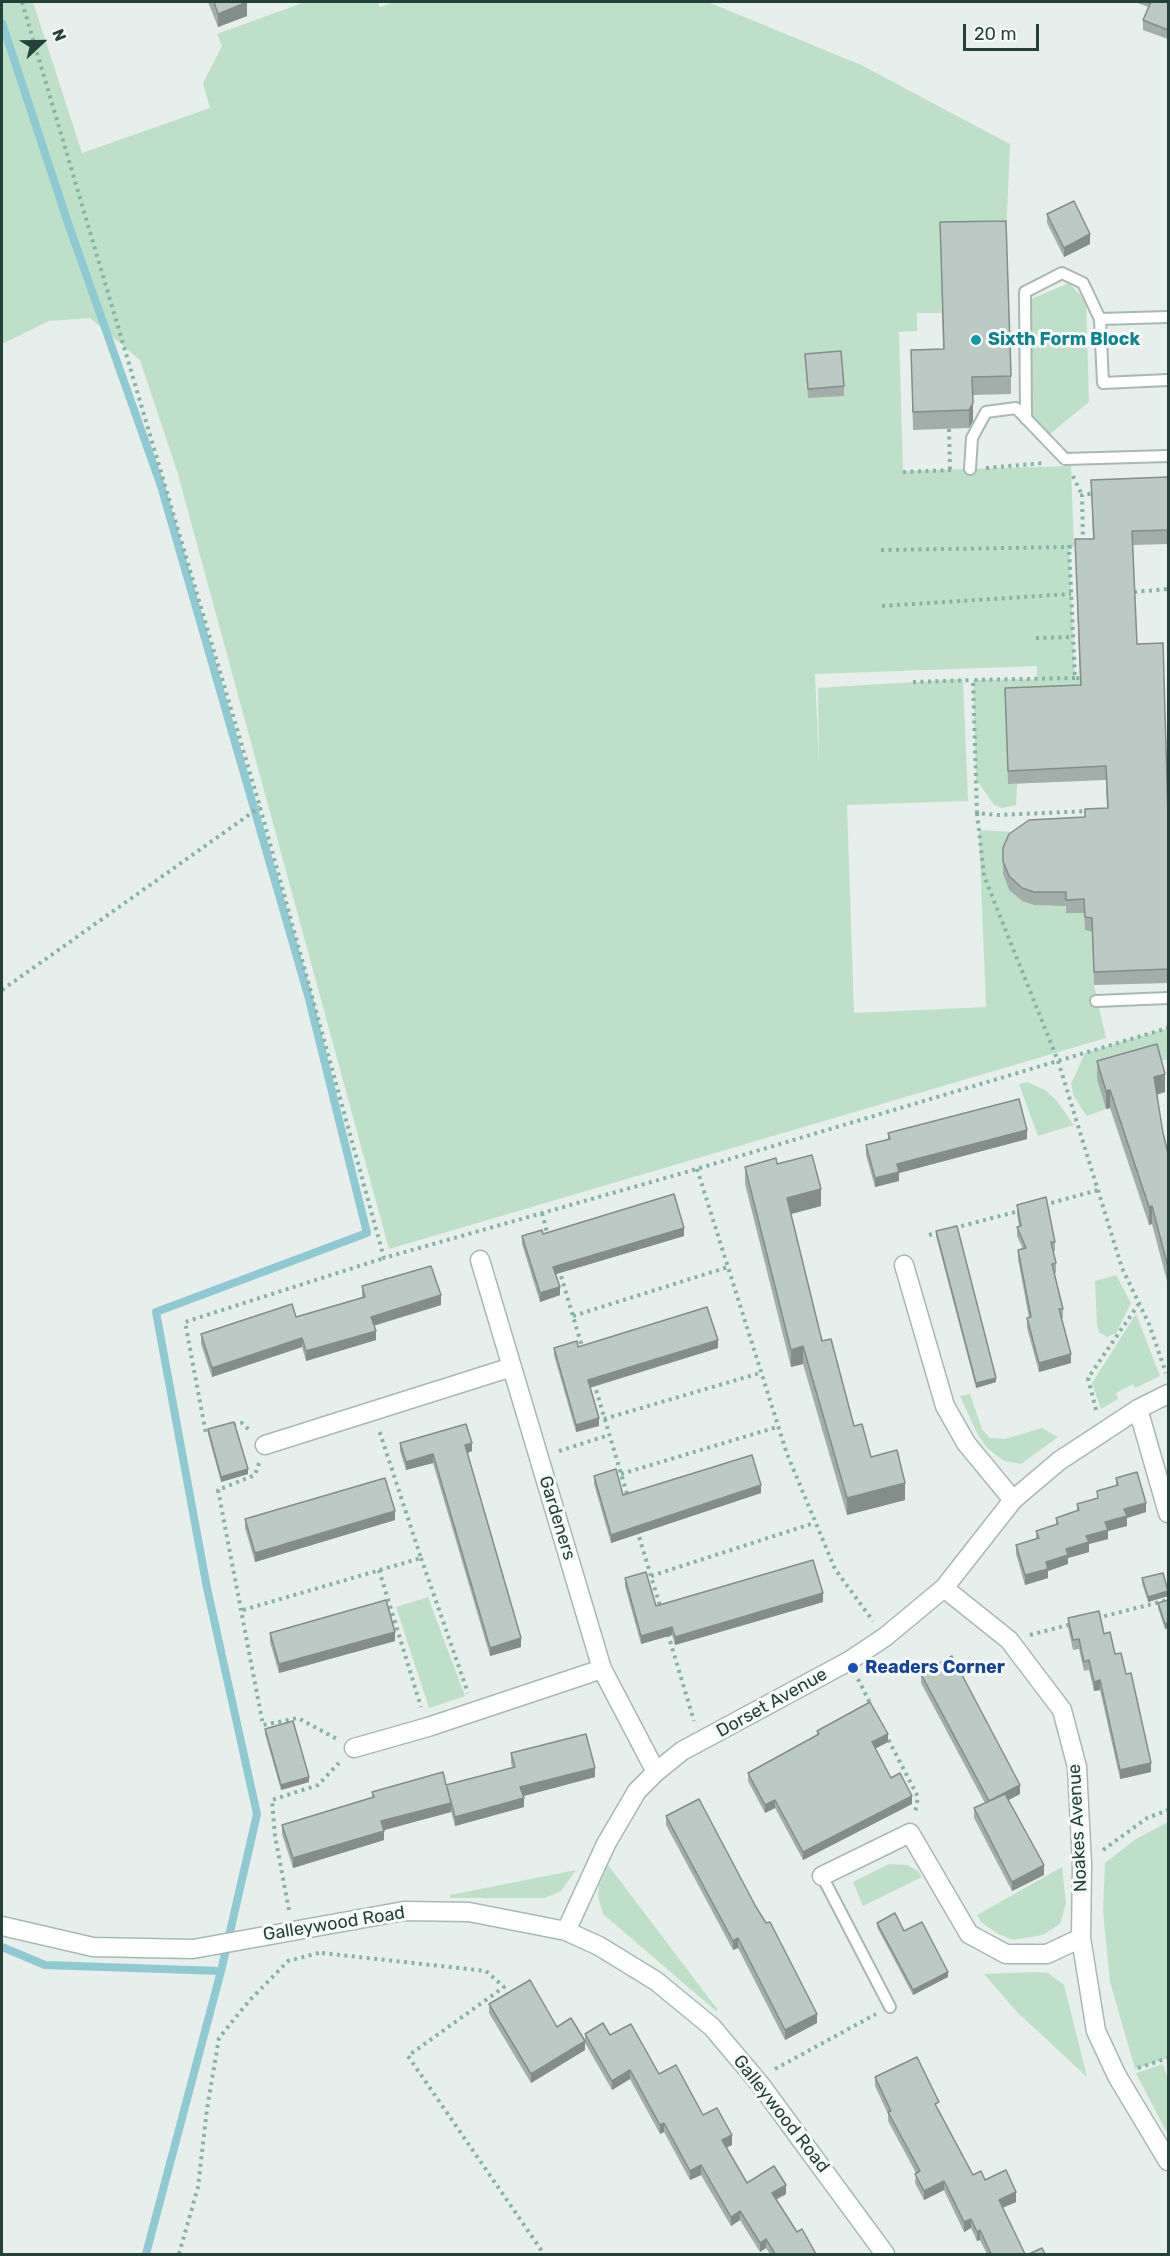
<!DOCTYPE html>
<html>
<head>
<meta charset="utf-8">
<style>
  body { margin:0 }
  #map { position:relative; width:1170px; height:2256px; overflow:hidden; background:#e6efeb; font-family:Rubik,sans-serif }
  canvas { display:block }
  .frame { position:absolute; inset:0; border:3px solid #24423a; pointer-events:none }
  .north { position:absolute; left:12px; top:12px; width:60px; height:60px; -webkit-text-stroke:4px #f7fbf9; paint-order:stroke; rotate:68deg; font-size:16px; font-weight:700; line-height:24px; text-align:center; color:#24423a }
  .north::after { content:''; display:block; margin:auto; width:21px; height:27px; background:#24423a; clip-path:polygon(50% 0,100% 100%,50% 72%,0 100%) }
  .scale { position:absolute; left:963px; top:24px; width:76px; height:27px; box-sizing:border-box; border:3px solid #24423a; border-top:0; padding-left:8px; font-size:18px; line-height:21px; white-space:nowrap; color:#24423a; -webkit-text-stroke:4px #f7fbf9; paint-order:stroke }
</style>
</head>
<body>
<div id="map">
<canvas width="1170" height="2256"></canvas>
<div class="frame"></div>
<div class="north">N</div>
<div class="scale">20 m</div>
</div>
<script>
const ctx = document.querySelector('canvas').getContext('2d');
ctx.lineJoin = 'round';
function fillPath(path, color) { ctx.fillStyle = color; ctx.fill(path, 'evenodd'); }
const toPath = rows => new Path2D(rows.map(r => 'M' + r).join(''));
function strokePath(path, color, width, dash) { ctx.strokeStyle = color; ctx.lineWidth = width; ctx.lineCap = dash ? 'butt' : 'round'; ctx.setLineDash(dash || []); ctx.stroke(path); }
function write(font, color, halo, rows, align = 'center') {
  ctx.font = font + ' Rubik,sans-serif'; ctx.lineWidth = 6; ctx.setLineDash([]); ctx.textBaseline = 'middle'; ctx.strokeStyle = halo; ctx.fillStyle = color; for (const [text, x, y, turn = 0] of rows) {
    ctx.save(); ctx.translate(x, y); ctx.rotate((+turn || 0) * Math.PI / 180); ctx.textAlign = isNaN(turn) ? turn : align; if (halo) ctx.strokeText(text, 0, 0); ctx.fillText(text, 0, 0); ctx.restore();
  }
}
fillPath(toPath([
  [2,2,33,2,82,153,210,108,203,83,222,46,217,34,305,2,378,2,380,7,395,2,708,2,861,65,1010,144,1006,238,940,240,942,313,917,313,917,331,899,332,903,471,1071,466,1074,547,1069,547,1075,678,1103,677,1009,784,1017,784,1016,805,1002,808,994,805,976,779,973,680,1037,679,1037,666,815,674,819,765,818,688,963,679,968,801,847,805,854,1013,986,1007,979,830,1029,833,1003,861,1003,875,1009,890,1022,901,1050,906,1065,900,1066,913,1084,913,1085,930,1092,932,1094,985,1106,1038,389,1249,177,471,140,360,90,318,49,321,2,344],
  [1069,283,1086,301,1089,402,1045,438,1026,419,1024,302],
  [1168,1028,1168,1059,1098,1079,1106,1109,1087,1116,1074,1097,1071,1084,1085,1053],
  [1027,1082,1045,1090,1056,1100,1074,1125,1038,1136,1019,1084],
  [1116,1275,1131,1303,1116,1333,1107,1337,1099,1332,1097,1325,1095,1281],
  [1136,1314,1160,1376,1135,1388,1133,1384,1116,1393,1118,1399,1101,1409,1092,1383],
  [970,1394,982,1429,990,1438,1005,1439,1042,1428,1058,1437,1021,1464,1004,1461,987,1448,977,1433,960,1396],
  [428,1597,465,1696,429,1708,396,1607],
  [1168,1822,1168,2058,1135,2069,1110,1982,1103,1911,1105,1863,1136,1839],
  [889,1864,907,1865,918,1871,922,1877,863,1906,853,1882],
  [608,1865,718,2010,716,2011,603,1914,598,1897,599,1885],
  [1062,1867,1066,1903,1060,1924,1043,1935,1013,1940,998,1934,981,1922,977,1915],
  [576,1870,561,1891,545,1898,450,1898,450,1895],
  [1037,1972,1048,1973,1064,1985,1087,2077,1017,2012,984,1974],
  [1163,2064,1168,2080,1168,2135,1136,2073]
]), '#bfe0c8');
strokePath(toPath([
  [2,23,70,229,161,486,309,999,367,1233,156,1312,207,1588,257,1814,221,1971],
  [2,1947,45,1965,221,1971,146,2254]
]), '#8ec9d4', 8);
const lane = toPath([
  [1168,317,1100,319,1103,383,1168,380],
  [1026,419,1025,292,1062,273,1083,283,1100,319],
  [970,469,972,438,986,412,1016,408,1065,459,1168,456],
  [1096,1001,1168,998],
  [822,1876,890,2007]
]);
const street = toPath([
  [480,1260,602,1669,656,1772],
  [904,1265,945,1406,966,1443,1013,1500],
  [1138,1409,1168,1513],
  [265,1445,512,1367],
  [944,1588,1009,1640,1062,1710,1077,1767,1082,1864,1081,1938,1096,2031,1117,2076,1168,2161],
  [354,1748,428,1727,602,1669],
  [822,1876,910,1833,969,1934,1006,1954,1047,1954,1081,1938],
  [566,1931,606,1844,637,1791,656,1772,682,1751,849,1661,885,1637,944,1588,1013,1500,1059,1461,1138,1409,1168,1394]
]);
const secondary = toPath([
  [2,1926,93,1947,193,1949,404,1911,469,1912,566,1931,599,1946,656,1981,712,2027,760,2084,885,2254]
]);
strokePath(lane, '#a8b8b2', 14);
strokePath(street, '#a8b8b2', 21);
strokePath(secondary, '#a4bbb3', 21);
strokePath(toPath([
  [22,2,260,807,384,1258,683,1173,1168,1028],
  [949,429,950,470],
  [986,468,1044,463],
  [903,472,954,470],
  [1073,476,1082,495],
  [1083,542,1082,495,1096,493],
  [1079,546,1069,547,1075,678,1084,678],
  [881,550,1069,547],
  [1134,592,1168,589],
  [882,606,1071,594],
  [1036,638,1073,637],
  [1075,678,973,680,977,813,998,815,1090,811],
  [913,682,973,680],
  [977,813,984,876,1058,1061,1122,1268,1149,1324,1166,1373],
  [2,990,260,807],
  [697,1169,787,1454,835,1569,873,1621],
  [1044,1205,1098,1190],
  [542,1213,548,1236],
  [954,1228,1019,1211],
  [929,1235,941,1232],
  [559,1269,583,1350],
  [573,1316,728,1267],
  [594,1383,628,1497],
  [1096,1410,1088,1378,1138,1305],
  [604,1419,760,1373],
  [233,1425,242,1423,251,1432],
  [211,1432,206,1434,185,1322,384,1258],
  [559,1451,609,1435],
  [259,1463,255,1475,218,1490,263,1725,298,1718,337,1739],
  [621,1474,777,1427],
  [637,1530,661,1609],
  [421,1558,468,1693],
  [379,1570,421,1707],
  [651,1576,814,1523],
  [243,1610,421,1558,379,1430],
  [1097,1618,1168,1600],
  [668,1634,694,1721],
  [1030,1635,1072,1624],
  [858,1679,871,1705],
  [885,1733,918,1797,915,1813],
  [1103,1850,1147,1818,1168,1810],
  [289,1910,275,1836,272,1800,318,1785,339,1763],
  [322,1953,486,1971,504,1987,408,2056,544,2254],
  [1138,2068,1168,2058],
  [775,2069,876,2014],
  [179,2254,198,2187,207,2109,219,2038,249,2001,288,1961,322,1952]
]), '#86b3a5', 4, [3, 4.5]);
strokePath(lane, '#fff', 10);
strokePath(street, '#fff', 18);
strokePath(secondary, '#fff', 18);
fillPath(toPath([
  [208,2,247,2,247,16,218,27],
  [1135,2,1168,2,1168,39,1143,30,1143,20,1148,7],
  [1047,214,1090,244,1064,257,1047,223],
  [940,222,1011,376,1011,394,972,395,973,421,969,428,913,430,911,350,943,349],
  [805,354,844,386,844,396,808,398],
  [1168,477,1168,544,1133,545,1137,644,1168,817,1168,983,1094,985,1092,932,1085,930,1084,913,1066,913,1066,906,1034,905,1022,901,1009,890,1003,874,1003,848,1085,817,1085,809,1107,808,1106,780,1008,784,1005,688,1080,685,1075,539,1093,539,1091,480],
  [1097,1061,1165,1092,1157,1095,1163,1133,1168,1153,1168,1285,1152,1224,1149,1225,1110,1108,1106,1109,1097,1079],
  [888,1133,1027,1139,899,1173,899,1181,875,1187,866,1155,866,1145,888,1140],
  [777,1164,821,1206,791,1214,822,1341,854,1426,871,1457,905,1500,847,1515,803,1364,791,1367,745,1184,745,1167],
  [1017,1205,1055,1242,1055,1251,1053,1251,1056,1263,1056,1273,1054,1273,1063,1309,1063,1318,1061,1318,1071,1363,1039,1372,1027,1328,1027,1318,1029,1318,1018,1259,1018,1250,1023,1249,1017,1236,1017,1227,1019,1226,1017,1214],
  [936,1231,996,1382,976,1388,936,1236],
  [543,1234,684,1236,556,1274,560,1295,540,1302,522,1244,522,1236],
  [362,1286,441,1305,374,1326,376,1340,306,1361,302,1347,212,1377,201,1344,201,1334,296,1317,362,1297],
  [578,1347,718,1348,590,1388,599,1426,576,1432,554,1355,554,1348],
  [208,1429,248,1474,221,1482,208,1434],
  [400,1443,472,1451,467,1453,521,1647,490,1656,433,1463,406,1470,400,1451],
  [594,1476,623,1495,761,1493,611,1543,594,1484],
  [1116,1478,1146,1512,1127,1518,1127,1526,1108,1531,1108,1539,1089,1544,1089,1552,1068,1558,1068,1564,1048,1571,1048,1578,1025,1585,1016,1554,1016,1545,1036,1539,1036,1531,1056,1524,1056,1518,1077,1511,1077,1504,1097,1499,1097,1491,1116,1486],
  [245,1519,395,1520,255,1562,245,1528],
  [625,1578,656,1606,823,1602,675,1645,672,1635,641,1644,625,1586],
  [1142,1578,1168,1596,1148,1602,1142,1583],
  [1168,1600,1168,1628,1165,1629,1158,1608,1158,1603],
  [1068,1618,1104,1634,1115,1654,1151,1772,1120,1779,1100,1690,1094,1691,1089,1670,1084,1671,1079,1649,1073,1650,1068,1627],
  [270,1633,395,1641,279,1673,270,1642],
  [921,1674,1020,1794,1009,1800,1044,1875,1012,1891,974,1818,974,1808,985,1803,921,1683],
  [265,1729,309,1782,281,1790,265,1734],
  [817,1731,888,1742,875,1749,891,1778,912,1804,803,1860,775,1808,765,1813,748,1781,748,1773,817,1735],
  [511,1753,595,1777,523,1796,524,1807,455,1826,451,1811,451,1812,383,1830,384,1840,293,1868,282,1834,282,1825,372,1797,372,1792,446,1785,512,1768,511,1762],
  [666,1816,756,1907,817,2023,785,2040,738,1948,733,1950,666,1825],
  [877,1923,904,1931,948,1977,913,1995,877,1927],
  [489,2004,557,2027,585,2050,531,2083,489,2013],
  [585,2034,610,2035,659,2074,703,2115,732,2145,726,2147,747,2183,786,2194,776,2199,797,2232,816,2254,770,2254,766,2248,760,2252,740,2220,731,2226,701,2175,690,2180,664,2132,660,2134,630,2079,612,2090,585,2043],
  [875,2077,939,2110,973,2175,985,2180,1016,2202,1003,2208,1025,2254,987,2254,980,2240,977,2241,971,2228,964,2232,944,2190,924,2200,915,2183,916,2173,888,2121,888,2114,875,2086]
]), '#a1aea9');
fillPath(toPath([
  [247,2,247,16,218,27,218,14],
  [1090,234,1090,244,1064,257,1064,248],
  [973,403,973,421,969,428,969,410],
  [1165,1074,1165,1092,1154,1095,1154,1077],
  [1110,1090,1110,1108,1106,1109,1106,1091],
  [1027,1130,1027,1139,899,1173,899,1181,875,1187,875,1178,897,1164],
  [821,1189,821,1206,787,1215,787,1198],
  [1152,1206,1152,1224,1149,1225,1149,1207],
  [684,1228,684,1236,553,1275,553,1267],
  [560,1287,560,1295,540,1302,540,1293],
  [441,1295,441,1305,371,1326,371,1317],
  [376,1331,376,1340,306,1361,306,1351],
  [302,1338,302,1347,212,1377,212,1368],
  [718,1340,718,1348,588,1388,588,1380],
  [803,1346,803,1364,791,1367,791,1350],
  [1071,1354,1071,1363,1039,1372,1039,1363],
  [996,1378,996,1382,976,1388,976,1383],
  [599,1418,599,1426,576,1432,576,1425],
  [472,1443,472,1451,465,1454,465,1445],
  [433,1454,433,1463,406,1470,406,1462],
  [248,1469,248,1474,221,1482,221,1477],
  [905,1483,905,1500,847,1515,847,1498],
  [761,1485,761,1493,611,1543,611,1535],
  [1146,1503,1146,1512,1127,1518,1127,1526,1108,1531,1108,1539,1089,1544,1089,1552,1068,1558,1068,1564,1048,1571,1048,1578,1025,1585,1025,1575,1086,1536,1124,1509],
  [395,1511,395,1520,255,1562,255,1553],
  [1168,1591,1168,1596,1148,1602,1148,1597],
  [823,1593,823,1602,675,1645,675,1637],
  [1168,1623,1168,1628,1165,1629,1165,1624],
  [672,1627,672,1635,641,1644,641,1636],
  [395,1632,395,1641,279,1673,279,1664],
  [521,1638,521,1647,490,1656,490,1648],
  [1100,1680,1100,1690,1094,1691,1094,1682],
  [888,1734,888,1742,872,1750,872,1742],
  [1151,1763,1151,1772,1120,1779,1120,1770],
  [595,1768,595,1777,520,1797,520,1787],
  [309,1777,309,1782,281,1790,281,1785],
  [1020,1785,1020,1794,989,1810,989,1801],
  [912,1796,912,1804,803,1860,803,1852],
  [524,1798,524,1807,455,1826,455,1817],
  [775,1800,775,1808,765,1813,765,1805],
  [451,1803,451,1812,381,1831,381,1821],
  [384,1831,384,1840,293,1868,293,1858],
  [1044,1865,1044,1875,1012,1891,1012,1882],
  [738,1938,738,1948,733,1950,733,1941],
  [948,1972,948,1977,913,1995,913,1990],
  [817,2014,817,2023,785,2040,785,2030],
  [585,2041,585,2050,531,2083,531,2074],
  [630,2070,630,2079,612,2090,612,2081],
  [664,2123,664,2132,660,2134,660,2125],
  [732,2135,732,2145,722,2150,722,2140],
  [701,2165,701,2175,690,2180,690,2171],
  [944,2181,944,2190,924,2200,924,2191],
  [786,2185,786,2194,772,2202,772,2193],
  [1016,2192,1016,2202,999,2209,999,2200],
  [740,2211,740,2220,731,2226,731,2217],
  [971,2219,971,2228,964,2232,964,2222],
  [980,2230,980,2240,977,2241,977,2232],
  [766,2239,766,2248,760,2252,760,2243]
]), '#838d89');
const building = toPath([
  [214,2,247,2,218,14,214,2],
  [1151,2,1168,2,1168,30,1143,20,1151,2],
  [1074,201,1090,234,1064,248,1047,214,1074,201],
  [1006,221,1011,376,972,377,973,403,969,410,913,412,911,350,944,349,940,222,1006,221],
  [841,351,844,386,808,389,805,354,841,351],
  [1168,477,1168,530,1132,531,1137,644,1163,643,1168,817,1168,969,1094,972,1092,918,1085,917,1084,899,1066,900,1066,892,1034,892,1022,888,1009,876,1003,861,1003,848,1009,834,1029,820,1085,817,1085,809,1108,808,1106,766,1008,771,1005,688,1081,685,1075,539,1094,539,1091,480,1168,477],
  [1157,1044,1165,1074,1154,1077,1163,1133,1168,1153,1168,1267,1152,1206,1149,1207,1110,1090,1106,1091,1097,1061,1157,1044],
  [1019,1099,1027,1130,897,1164,899,1172,875,1178,866,1145,890,1139,888,1133,1019,1099],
  [812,1155,821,1189,787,1198,822,1341,831,1339,854,1426,862,1424,871,1457,897,1450,905,1483,847,1498,803,1346,791,1350,745,1167,776,1158,777,1164,812,1155],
  [674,1194,684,1228,553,1267,560,1287,540,1293,522,1236,542,1230,543,1234,674,1194],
  [1046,1197,1055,1242,1051,1242,1056,1263,1052,1264,1063,1309,1059,1309,1071,1354,1039,1363,1027,1318,1031,1317,1018,1250,1026,1248,1017,1227,1021,1226,1017,1205,1046,1197],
  [957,1226,996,1378,976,1383,936,1231,957,1226],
  [431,1266,441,1295,371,1317,376,1331,306,1351,302,1338,212,1368,201,1334,292,1304,296,1317,320,1310,365,1297,362,1286,431,1266],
  [707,1307,718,1340,588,1380,599,1418,576,1425,554,1348,577,1341,578,1347,707,1307],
  [234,1422,248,1469,221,1477,208,1429,234,1422],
  [466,1424,472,1443,465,1445,521,1638,490,1648,433,1454,406,1462,400,1443,466,1424],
  [752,1455,761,1485,611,1535,594,1476,616,1469,623,1495,752,1455],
  [1137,1472,1146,1503,1124,1509,1127,1516,1105,1522,1108,1530,1086,1536,1089,1542,1066,1549,1068,1555,1046,1562,1048,1569,1025,1575,1016,1545,1039,1538,1036,1531,1058,1524,1056,1518,1079,1510,1077,1504,1098,1498,1097,1491,1118,1485,1116,1478,1137,1472],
  [385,1478,395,1511,255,1553,245,1519,385,1478],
  [813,1560,823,1593,675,1637,672,1627,641,1636,625,1578,646,1572,656,1606,813,1560],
  [1163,1573,1168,1591,1148,1597,1142,1578,1163,1573],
  [386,1600,395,1632,279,1664,270,1633,386,1600],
  [1168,1600,1168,1623,1165,1624,1158,1603,1168,1600],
  [1099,1611,1104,1634,1110,1632,1115,1654,1121,1653,1126,1674,1131,1673,1151,1763,1120,1770,1100,1680,1094,1682,1089,1660,1084,1662,1079,1639,1073,1640,1068,1618,1099,1611],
  [952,1656,1020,1785,989,1801,921,1674,952,1656],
  [870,1702,888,1734,872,1742,891,1778,900,1773,912,1796,803,1852,775,1800,765,1805,748,1773,819,1734,817,1731,870,1702],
  [293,1721,309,1777,281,1785,265,1729,293,1721],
  [586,1734,595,1768,520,1787,524,1798,455,1817,447,1787,451,1803,381,1821,384,1831,293,1858,282,1825,374,1797,372,1792,443,1772,446,1785,515,1767,511,1753,586,1734],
  [1005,1794,1044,1865,1012,1882,974,1808,1005,1794],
  [699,1799,756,1907,766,1923,770,1922,817,2014,785,2030,738,1938,733,1941,666,1816,699,1799],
  [895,1913,904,1931,922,1922,948,1972,913,1990,877,1923,895,1913],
  [530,1980,557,2027,571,2018,585,2041,531,2074,489,2004,530,1980],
  [603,2023,610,2035,631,2024,659,2074,676,2065,703,2115,717,2108,732,2135,722,2140,747,2183,774,2166,786,2185,772,2193,797,2232,802,2229,816,2254,775,2254,766,2239,760,2243,740,2211,731,2217,701,2165,690,2171,664,2123,660,2125,630,2070,612,2081,585,2034,603,2023],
  [917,2057,939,2102,935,2104,973,2175,981,2171,985,2180,1006,2170,1016,2192,999,2200,1025,2254,991,2254,980,2230,977,2232,971,2219,964,2222,944,2181,924,2191,915,2174,920,2171,888,2112,891,2111,875,2077,917,2057],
  [1042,2248,1045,2254,1029,2254,1042,2248]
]);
fillPath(building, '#bbcac4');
strokePath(building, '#838d89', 1.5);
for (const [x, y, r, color] of [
  [976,340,6,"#0f9aa8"],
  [853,1668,6,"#1a4fb4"]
]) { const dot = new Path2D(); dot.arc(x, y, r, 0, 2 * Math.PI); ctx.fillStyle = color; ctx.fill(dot); strokePath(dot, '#f7fbf9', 2); }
write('bold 18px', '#0d838f', '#f7fbf9', [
  ["Sixth Form Block",988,340]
], 'left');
write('18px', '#24423a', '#f7fbf9', [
  ["Gardeners",557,1518,73],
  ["Dorset Avenue",772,1703,-29],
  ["Noakes Avenue",1078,1828,-93],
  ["Galleywood Road",334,1924,-9],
  ["Galleywood Road",781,2114,52]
]);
write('bold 18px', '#164399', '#f7fbf9', [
  ["Readers Corner",865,1668]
], 'left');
</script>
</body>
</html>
